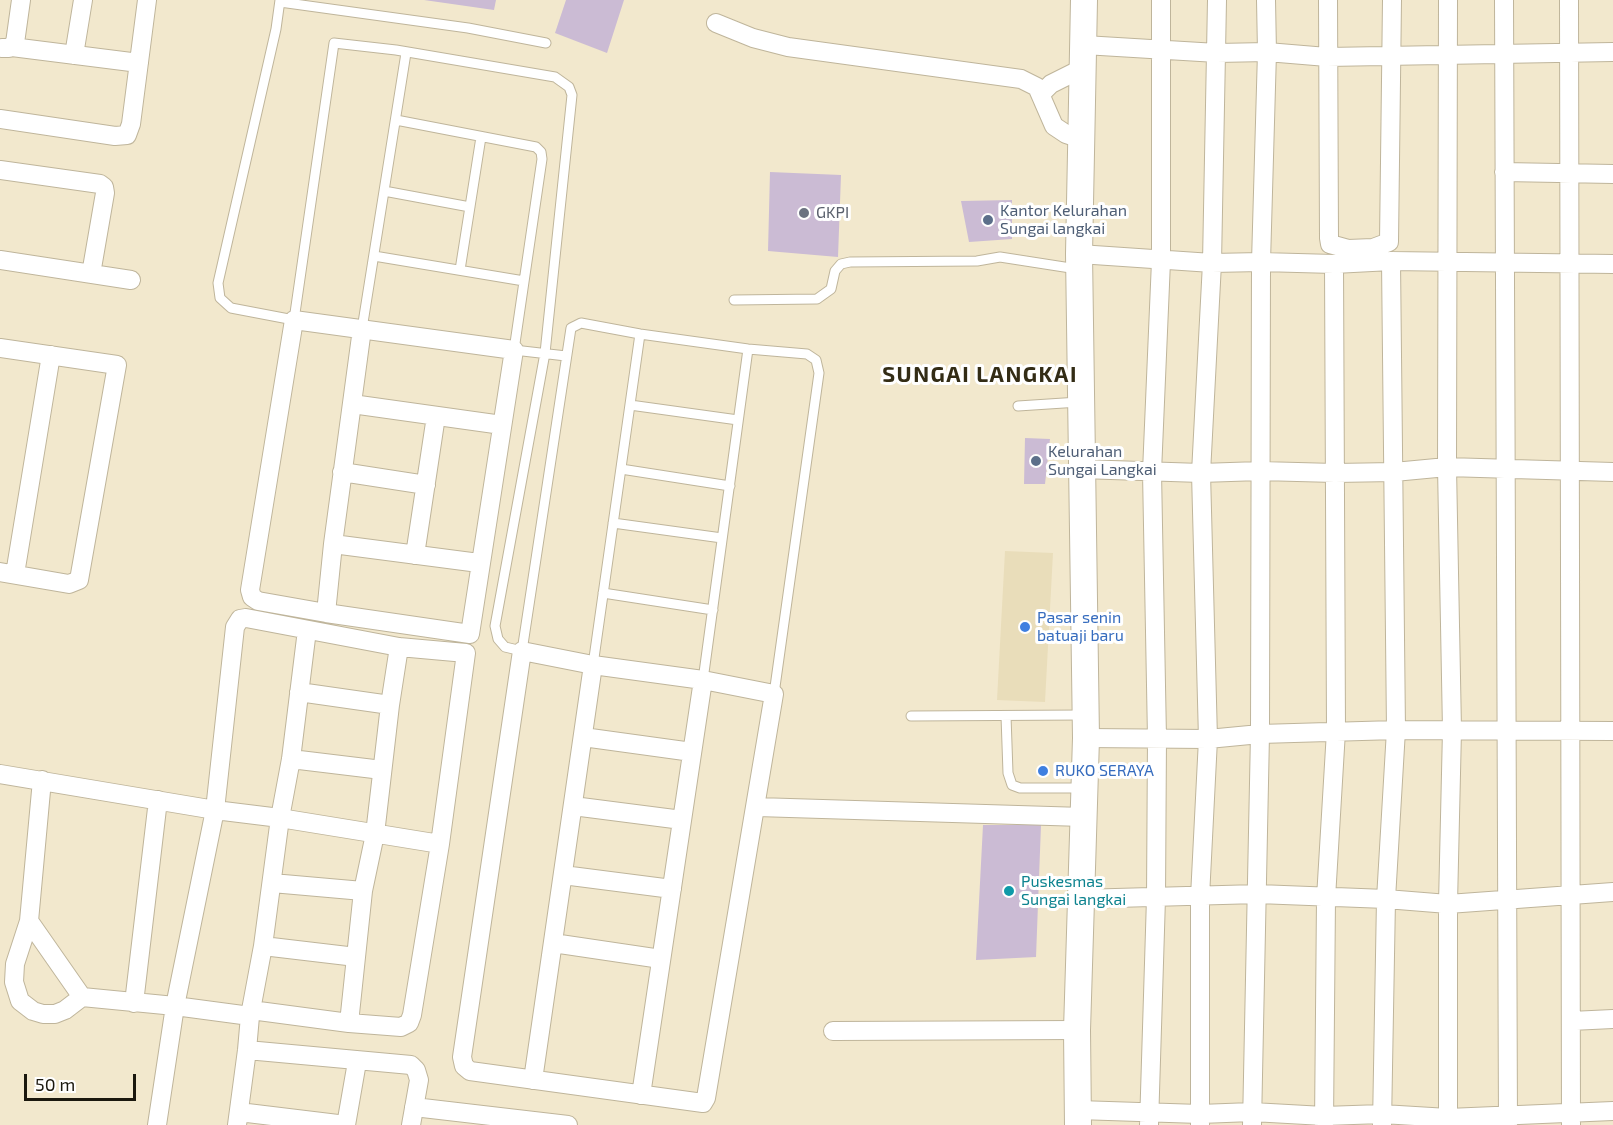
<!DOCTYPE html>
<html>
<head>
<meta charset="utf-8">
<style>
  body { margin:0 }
  #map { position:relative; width:1613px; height:1125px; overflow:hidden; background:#f2e8cd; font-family:"Exo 2",sans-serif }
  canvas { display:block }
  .scale { position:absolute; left:24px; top:1074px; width:112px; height:27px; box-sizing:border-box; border:3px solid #1b180e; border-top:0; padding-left:8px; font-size:18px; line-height:21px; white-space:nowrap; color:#1b180e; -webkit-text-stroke:4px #fff; paint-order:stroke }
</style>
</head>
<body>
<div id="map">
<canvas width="1613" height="1125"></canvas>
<div class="scale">50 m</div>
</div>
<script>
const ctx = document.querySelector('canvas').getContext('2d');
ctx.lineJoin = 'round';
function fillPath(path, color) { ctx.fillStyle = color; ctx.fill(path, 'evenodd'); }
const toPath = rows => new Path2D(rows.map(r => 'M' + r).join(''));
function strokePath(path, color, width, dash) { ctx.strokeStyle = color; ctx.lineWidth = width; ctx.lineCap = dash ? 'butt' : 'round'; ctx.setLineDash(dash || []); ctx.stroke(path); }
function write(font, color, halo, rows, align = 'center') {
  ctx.font = font + ' "Exo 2",sans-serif'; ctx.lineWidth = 6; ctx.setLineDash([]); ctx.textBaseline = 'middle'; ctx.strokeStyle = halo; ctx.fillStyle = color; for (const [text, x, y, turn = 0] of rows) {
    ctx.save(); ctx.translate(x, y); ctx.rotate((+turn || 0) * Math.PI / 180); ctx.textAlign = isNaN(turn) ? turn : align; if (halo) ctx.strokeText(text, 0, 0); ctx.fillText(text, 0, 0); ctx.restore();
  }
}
fillPath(toPath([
  [1005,551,1053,553,1045,702,997,700]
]), '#e9ddba');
fillPath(toPath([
  [424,0,496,0,494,10],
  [566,0,624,0,607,53,555,33],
  [770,172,841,175,838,257,768,251],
  [1012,200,1012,239,969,242,961,201],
  [1025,438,1050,439,1045,484,1024,484],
  [983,825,1041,825,1036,957,976,960]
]), '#cbbbd4');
const lane = toPath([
  [280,0,276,29,218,283,220,298,231,308,294,320,334,43,396,50,555,77,569,87,572,95,545,353,495,626,498,639,505,647,522,651,571,328,581,323,640,334,748,349,807,354,816,360,819,373,774,694],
  [280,2,468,28,546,43],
  [396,120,536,147,541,152,542,159,514,350,566,356],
  [384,191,470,207],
  [374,256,524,281],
  [460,270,481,137],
  [734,300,817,299,831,289,835,271,841,264,850,262,977,261,1000,257,1077,269],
  [362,329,406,53],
  [630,405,738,420],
  [1018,406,1079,402],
  [621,469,730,486],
  [613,523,722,538],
  [603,593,713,610],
  [593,665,640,334],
  [703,680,748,349],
  [911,716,1083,715],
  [1006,716,1008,773,1012,785,1020,788,1082,788]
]);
const street = toPath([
  [1328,0,1329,238,1330,244,1348,249,1373,248,1389,242,1392,0],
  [1504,0,1508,1125],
  [1569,0,1571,1125],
  [716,23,753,38,788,47,1021,79,1037,87,1054,126,1066,134,1081,139],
  [1084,45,1217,53,1267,52,1327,57,1613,52],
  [12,47,139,63],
  [2,48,9,48,15,43,21,0],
  [74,55,83,0],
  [1041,94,1051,84,1083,68],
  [0,119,115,136,127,135,131,124,147,0],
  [0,170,100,184,104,187,105,193,91,274],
  [1504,172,1613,174],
  [1079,254,1212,263,1261,262,1334,264,1391,261,1613,264],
  [0,260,131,280],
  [294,320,514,350,470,634,326,613,258,601,252,597,250,590,294,320],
  [0,348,117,365,79,580,69,584,0,572],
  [352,404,502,425],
  [1081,469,1201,473,1260,471,1335,473,1394,472,1447,467,1613,472],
  [342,472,426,485],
  [333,544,479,563],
  [415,555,436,416],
  [15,574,51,355],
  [326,613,333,544,362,329],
  [522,651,593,665,703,680,774,694,706,1098,703,1103,470,1071,464,1066,462,1057,522,651],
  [299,692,390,705],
  [583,737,692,752],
  [1086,738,1208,739,1260,734,1396,730,1613,731],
  [291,759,382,770],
  [0,774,215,810,280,818,440,844],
  [42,780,29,921,82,997,175,1006,157,1125],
  [573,806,682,820],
  [757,807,1083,817],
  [563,875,672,889],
  [272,883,363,891],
  [1080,899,1258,894,1386,899,1448,904,1613,892],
  [29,921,15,964,14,982,20,1001,33,1011,43,1014,55,1014,65,1010,82,997],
  [553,943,661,959],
  [263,946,356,957],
  [134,1003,158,800],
  [1571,1021,1613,1019],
  [349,1023,363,891,375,834,390,705,399,647],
  [833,1031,1077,1030],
  [247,1050,411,1065,416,1070,419,1080,411,1125],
  [533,1080,593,665],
  [641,1095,703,680],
  [414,1107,568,1125],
  [1078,1110,1200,1114,1252,1112,1324,1116,1382,1114,1448,1118,1613,1111],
  [239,1112,346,1125,357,1062],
  [237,1125,247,1050,250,1016,175,1006,215,810,235,627,240,619,246,618,399,647,466,653,440,844,412,1015,409,1023,401,1027,349,1023,251,1010,263,946,280,818,291,759,307,630],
  [1149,1125,1156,898,1157,738,1152,472,1161,261,1161,0],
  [1200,1125,1200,897,1208,739,1201,473,1212,263,1217,0],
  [1252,1125,1260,734,1261,262,1267,52,1266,0],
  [1324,1125,1326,898,1336,731,1334,264],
  [1382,1125,1386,899,1396,730,1391,261],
  [1448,1125,1448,904,1452,730,1447,467,1448,0]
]);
const secondary = toPath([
  [1078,1125,1077,1030,1086,738,1079,254,1084,0]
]);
strokePath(lane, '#bfb59b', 11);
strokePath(street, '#bfb59b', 20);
strokePath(secondary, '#bfb59b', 28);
strokePath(lane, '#fff', 9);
strokePath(street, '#fff', 18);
strokePath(secondary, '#fff', 26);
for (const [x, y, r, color] of [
  [804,213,6,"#6b7280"],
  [988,220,6,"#5c6f8a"],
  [1036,461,6,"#5c6f8a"],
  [1025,627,6,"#3f7fe0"],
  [1043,771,6,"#3f7fe0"],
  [1009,891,6,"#0f9aa8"]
]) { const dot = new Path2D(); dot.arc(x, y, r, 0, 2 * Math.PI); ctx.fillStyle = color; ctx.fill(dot); strokePath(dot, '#fff', 2); }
write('16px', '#4e5e75', '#fff', [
  ["Kantor Kelurahan",1000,211],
  ["Sungai langkai",1000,229],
  ["Kelurahan",1048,452],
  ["Sungai Langkai",1048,470]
], 'left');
write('16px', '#5b616d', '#fff', [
  ["GKPI",816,213]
], 'left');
write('16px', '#366cbe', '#fff', [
  ["Pasar senin",1037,618],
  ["batuaji baru",1037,636],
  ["RUKO SERAYA",1055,771]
], 'left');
write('16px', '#0d838f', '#fff', [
  ["Puskesmas",1021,882],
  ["Sungai langkai",1021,900]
], 'left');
ctx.letterSpacing = '1.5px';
write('bold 22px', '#332c15', '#fff', [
  ["SUNGAI LANGKAI",980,375]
]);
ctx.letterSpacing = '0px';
</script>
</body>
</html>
